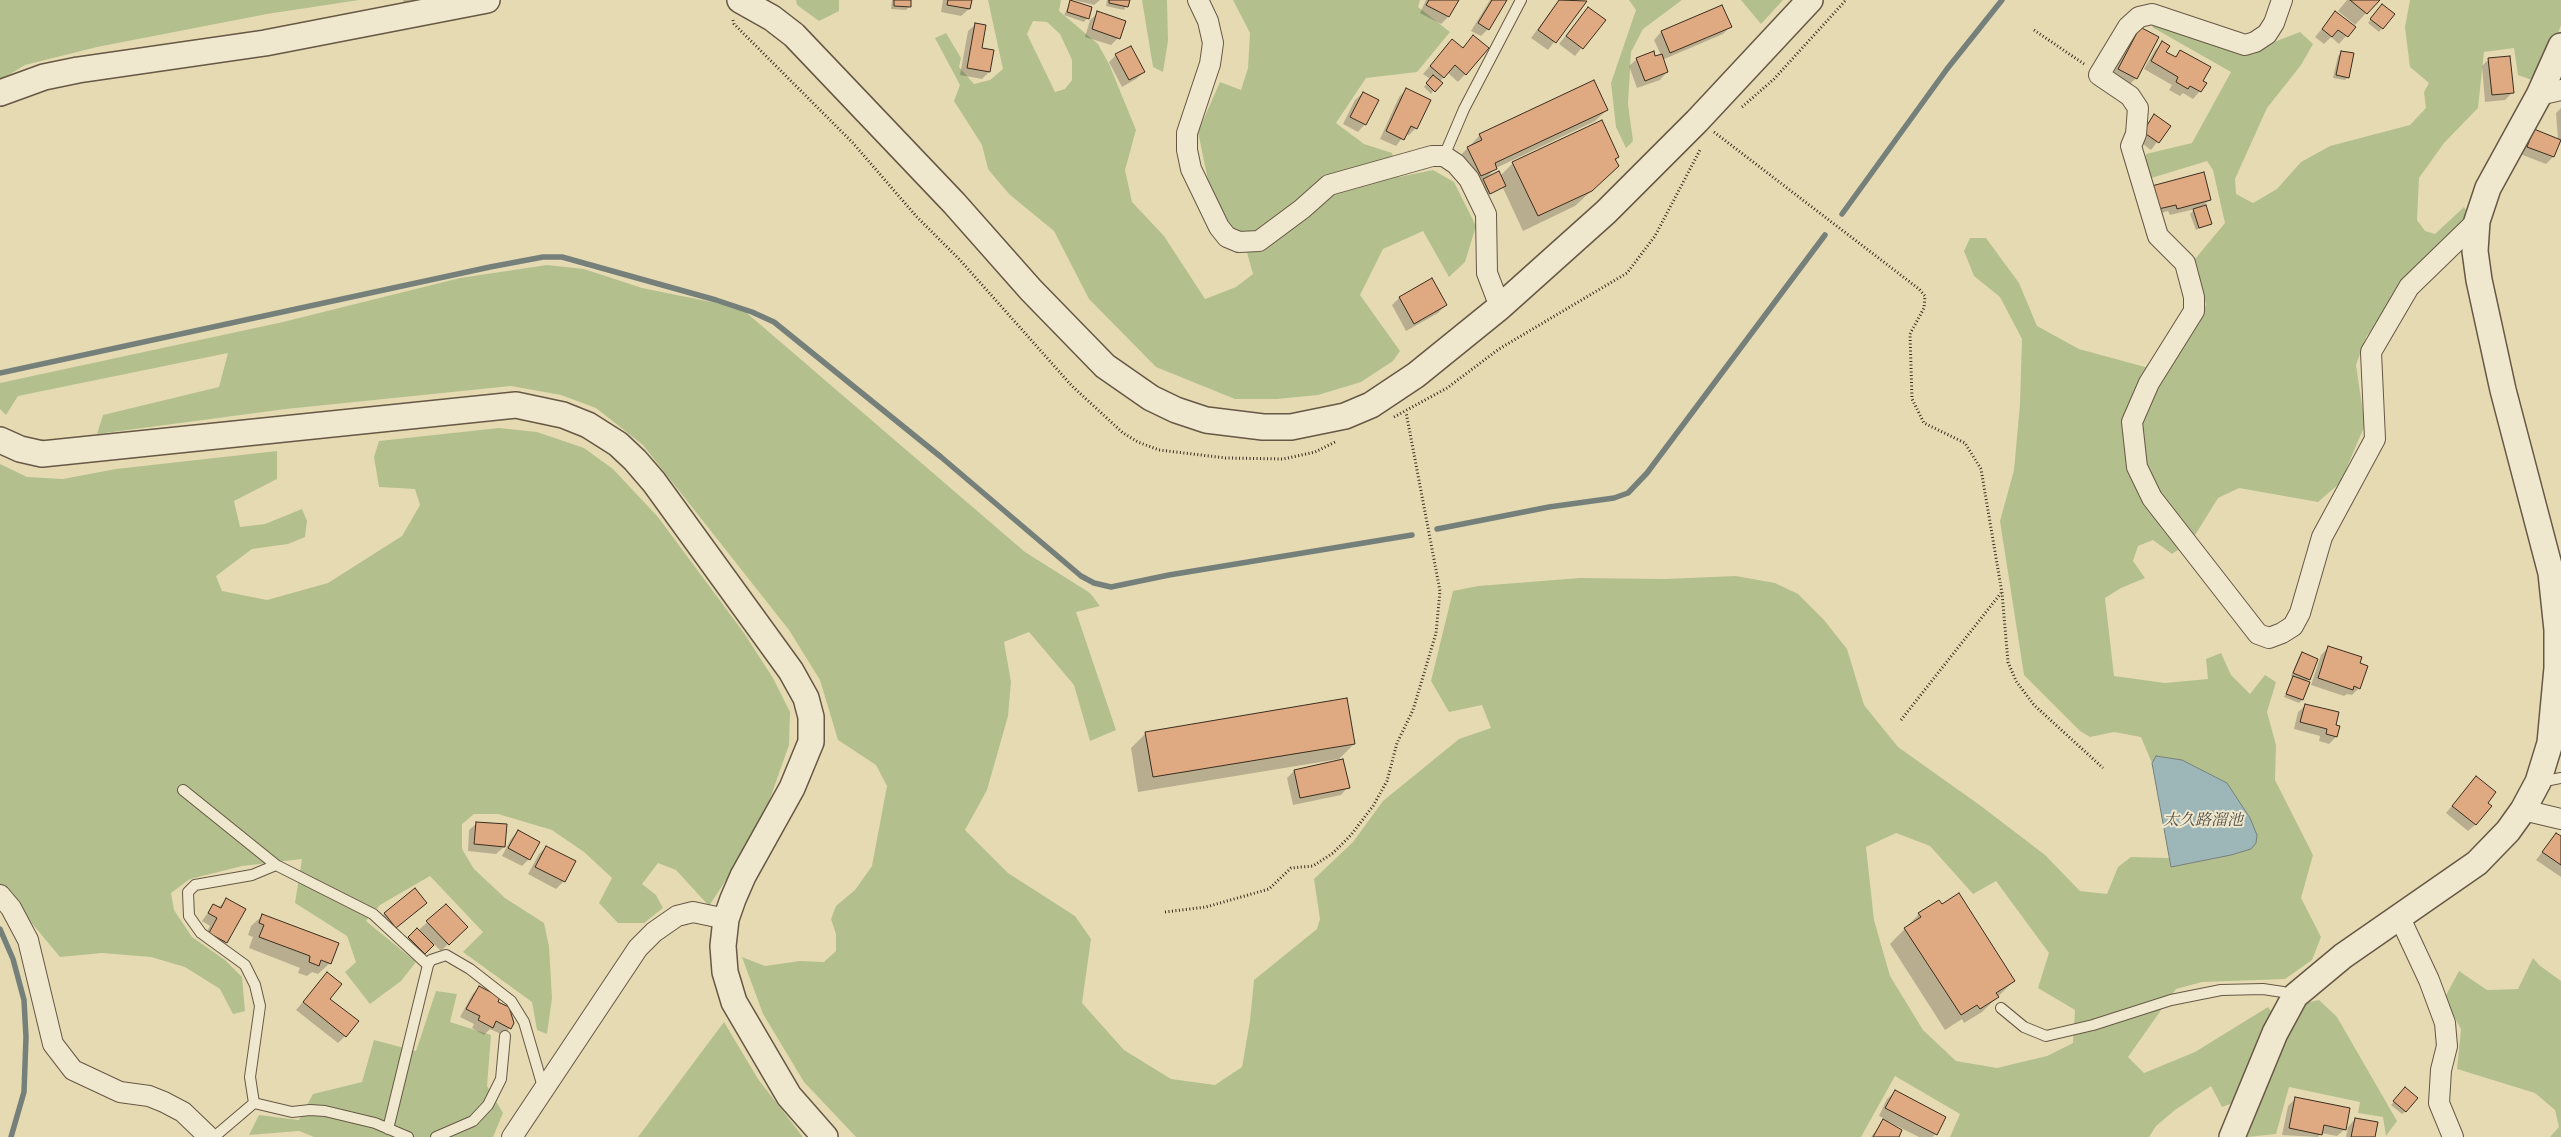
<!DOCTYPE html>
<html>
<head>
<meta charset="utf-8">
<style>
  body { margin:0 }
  canvas { display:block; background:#e6dab3 }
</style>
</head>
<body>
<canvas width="2561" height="1137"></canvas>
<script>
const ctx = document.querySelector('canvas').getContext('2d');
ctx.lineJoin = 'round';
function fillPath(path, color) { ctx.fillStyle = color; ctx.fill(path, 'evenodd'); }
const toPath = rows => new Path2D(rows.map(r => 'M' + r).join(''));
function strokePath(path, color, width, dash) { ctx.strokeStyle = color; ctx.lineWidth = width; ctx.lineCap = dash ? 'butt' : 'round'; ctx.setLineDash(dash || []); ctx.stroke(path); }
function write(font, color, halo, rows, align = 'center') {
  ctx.font = font + ' "Libre Caslon Text","Noto Serif JP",serif'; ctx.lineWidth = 4; ctx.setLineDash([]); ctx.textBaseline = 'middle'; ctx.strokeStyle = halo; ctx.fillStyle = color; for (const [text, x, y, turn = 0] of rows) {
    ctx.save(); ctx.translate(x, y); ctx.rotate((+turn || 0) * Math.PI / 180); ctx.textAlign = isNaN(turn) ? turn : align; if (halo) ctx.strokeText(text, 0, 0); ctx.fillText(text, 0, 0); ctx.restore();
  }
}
fillPath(toPath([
  [0,0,359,0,267,14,97,47,25,65,0,80],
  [796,0,839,0,839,11,819,21,797,5],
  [988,0,1061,0,1059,11,1098,44,1109,64,1136,130,1125,170,1132,202,1164,236,1205,299,1236,287,1253,274,1242,235,1228,226,1209,185,1198,132,1220,82,1241,90,1248,68,1250,33,1233,0,1420,0,1418,7,1450,32,1417,72,1366,78,1336,123,1364,144,1392,153,1399,177,1433,170,1454,182,1476,226,1465,262,1449,277,1423,231,1383,249,1360,295,1400,351,1393,361,1361,382,1318,395,1277,399,1235,399,1156,367,1089,299,1054,231,1009,194,988,169,982,145,954,101,960,85,935,38,946,33,961,58,959,67,974,84,990,80,1003,69],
  [1033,21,1047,22,1060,34,1072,60,1072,80,1065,89,1055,92,1027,34],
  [1142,0,1167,0,1168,41,1163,72,1153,67],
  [1629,0,1682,0,1643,29,1631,52,1628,104,1633,141,1626,148,1616,127,1611,83,1636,10],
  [1741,0,1783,0,1761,24],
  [2410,0,2561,0,2561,25,2554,44,2532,80,2518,75,2514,48,2484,52,2478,108,2444,143,2419,178,2417,220,2425,231,2435,234,2464,207,2469,215,2420,265,2366,337,2356,365,2365,425,2340,483,2318,502,2239,488,2218,498,2192,540,2172,554,2153,540,2138,546,2133,561,2145,578,2121,588,2105,598,2114,676,2165,683,2208,679,2206,659,2221,653,2231,675,2250,694,2265,675,2276,682,2267,712,2276,745,2275,780,2313,855,2301,898,2321,937,2312,960,2285,979,2202,982,2176,989,2128,1057,2144,1073,2195,1052,2268,1007,2275,1017,2233,1103,2222,1107,2211,1086,2175,1110,2156,1126,2149,1137,1950,1137,1960,1114,1895,1076,1861,1137,856,1137,804,1082,763,1014,742,957,765,966,800,961,824,962,836,951,836,934,831,919,836,906,855,890,872,866,887,786,876,765,838,740,820,680,789,630,643,445,596,408,561,395,511,386,286,409,97,434,103,415,219,387,228,353,18,396,6,415,0,409,0,383,283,322,460,278,547,265,584,269,642,288,741,308,1025,552,1090,593,1100,606,1076,612,1116,730,1090,741,1074,685,1029,632,1004,642,1011,682,1008,716,987,790,965,830,1008,873,1075,916,1091,939,1082,1003,1124,1050,1171,1079,1215,1085,1242,1067,1250,1021,1254,980,1317,929,1320,919,1314,879,1353,842,1383,801,1459,739,1491,728,1482,705,1449,712,1431,681,1453,591,1478,586,1580,578,1665,579,1736,576,1775,583,1798,594,1824,620,1847,649,1864,705,1898,747,1981,806,2045,855,2080,891,2107,894,2118,867,2131,857,2169,858,2171,867,2251,849,2250,818,2227,783,2182,760,2156,756,2152,763,2141,737,2114,732,2090,737,2080,731,2024,675,2000,521,2014,470,2020,404,2022,339,2000,297,1974,276,1964,251,1970,238,1986,238,2019,283,2037,326,2079,349,2145,367,2171,358,2206,305,2195,259,2225,223,2213,170,2207,161,2145,180,2146,154,2192,143,2231,72,2152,27,2158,21,2240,55,2300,32,2313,44,2301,65,2267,108,2235,179,2236,194,2253,203,2277,189,2301,162,2330,146,2410,125,2426,108,2424,92,2429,83,2410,67,2405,27],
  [1896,833,1930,846,1973,894,1996,881,2049,953,2038,988,2075,1010,2073,1043,2047,1056,1997,1068,1956,1061,1923,1030,1890,976,1874,920,1866,847],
  [499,428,537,432,584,448,613,469,658,517,744,633,773,678,790,712,789,745,766,810,743,854,709,906,676,870,658,863,642,884,656,895,663,908,644,923,618,923,599,903,612,878,584,852,552,830,498,814,474,814,462,824,462,849,474,869,505,898,544,923,549,946,552,998,547,1034,537,1030,532,1002,463,952,483,932,430,876,380,905,366,921,416,962,401,981,370,1004,345,972,356,962,347,936,295,903,302,859,242,866,190,879,171,893,174,910,192,937,225,960,242,977,245,1011,233,1014,220,989,185,967,151,957,102,953,60,957,0,885,0,464,27,477,63,479,116,469,277,451,277,479,234,501,240,527,265,524,302,509,307,521,305,537,288,544,252,549,216,576,222,591,267,600,328,583,402,536,420,505,415,489,379,487,374,457,379,441],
  [2533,958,2539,965,2561,981,2561,1137,2550,1137,2559,1127,2555,1110,2535,1093,2457,1069,2461,1029,2444,999,2459,971,2487,990,2518,989],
  [436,991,457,994,450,1022,491,1035,487,1086,503,1113,493,1137,314,1137,299,1131,249,1135,259,1115,299,1120,313,1094,362,1082,374,1040,416,1051],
  [2319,1000,2337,1017,2397,1121,2386,1136,2383,1117,2358,1113,2360,1102,2289,1087,2276,1134,2247,1137,2294,1018,2305,1003],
  [724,1022,758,1079,803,1137,638,1137]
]), '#b3c08e');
const water = toPath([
  [2156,756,2182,760,2227,783,2250,818,2257,835,2256,843,2251,849,2231,855,2171,867,2152,763,2156,756]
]);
fillPath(water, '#9db7b9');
strokePath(water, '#76807b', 1);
fillPath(toPath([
  [403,0,423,0,404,3],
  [892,0,910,0,909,7,906,10,891,9],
  [943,0,970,0,969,9,961,16,941,12],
  [1073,0,1100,0,1094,5],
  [1107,0,1129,0,1124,10,1106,6],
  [1426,0,1457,0,1448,17,1441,24,1420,13],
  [1490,0,1506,0,1488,29,1481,36,1471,31],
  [1559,0,1585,1,1548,50,1531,38],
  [2347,0,2378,0,2355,25,2338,11],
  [1071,2,1087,18,1084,22,1064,15],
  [1722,7,1730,27,1723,34,1662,60,1667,72,1660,80,1637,88,1629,66,1637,59,1661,55,1654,40,1661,32],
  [1588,8,1604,20,1575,56,1559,44],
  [2379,8,2382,28,2379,32,2368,23],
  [1098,13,1118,38,1111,45,1085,37,1090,20],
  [2335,13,2354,27,2339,44,2331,37,2324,44,2315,37],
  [976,24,981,49,989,72,982,79,960,75,968,31],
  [2140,28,2136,78,2129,85,2111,76,2133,36],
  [2162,43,2164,52,2174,58,2180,51,2201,81,2200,91,2193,99,2183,93,2180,96,2169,90,2172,85,2144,69,2155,50],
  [1466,44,1488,49,1458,82,1447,72,1431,94,1424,87,1430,79,1423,74,1445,48,1462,49],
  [2341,52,2348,77,2345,80,2333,78,2338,56],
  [1116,55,1144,72,1136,79,1122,87,1109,62],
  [2489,59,2512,93,2505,100,2485,102,2482,66],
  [1407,89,1416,128,1409,135,1405,134,1396,146,1380,139,1399,97],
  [1363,93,1365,124,1358,132,1343,124,1355,100],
  [2561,108,2561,140,2553,157,2546,164,2520,154,2527,138,2534,130,2558,140,2556,113],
  [1607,110,1595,121,1496,168,1485,179,1500,176,1513,163,1618,157,1602,181,1575,206,1523,231,1503,188,1486,196,1457,159,1480,135],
  [2155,116,2169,126,2151,150,2136,139],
  [2149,188,2210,199,2201,208,2211,223,2196,230,2190,214,2195,209,2170,215,2168,211,2147,217],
  [1431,280,1446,305,1438,313,1406,331,1392,305,1399,298],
  [2329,647,2359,664,2359,688,2352,695,2347,694,2344,696,2311,685,2321,655],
  [2302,653,2309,679,2305,682,2302,700,2299,703,2284,697,2294,677,2291,676,2299,657],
  [2306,705,2334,726,2336,737,2329,744,2319,741,2320,736,2294,729,2298,712],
  [1146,733,1354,744,1339,759,1138,792,1131,748],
  [1294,771,1348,787,1341,795,1293,805,1287,778],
  [2469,785,2476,824,2468,831,2446,813],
  [477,823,504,847,496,854,468,851,469,830],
  [518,831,529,859,522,866,502,856,511,839],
  [2556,834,2561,838,2561,877,2536,860],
  [546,847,574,862,564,881,556,889,528,874,539,854],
  [226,900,226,942,219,950,202,940,210,926,202,921,213,905,218,908],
  [446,906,466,926,441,951,434,944,421,956,406,941],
  [418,910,388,934,378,921,385,913],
  [1919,914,2014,981,1982,1012,1964,1023,1962,1019,1945,1030,1890,944],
  [263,915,330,963,318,974,312,972,307,976,298,973,300,968,249,948,253,937,248,935,251,926],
  [327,973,328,999,345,1036,338,1043,296,1010],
  [479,987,496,1002,510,1028,503,1035,490,1029,484,1035,472,1028,474,1024,460,1017,472,995],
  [1895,1092,1944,1117,1933,1137,1919,1137,1887,1121,1886,1122,1897,1137,1871,1137,1885,1119,1879,1116,1887,1099],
  [2402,1092,2406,1111,2402,1114,2391,1105],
  [2296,1098,2345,1129,2337,1136,2321,1133,2318,1137,2282,1135,2288,1106],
  [2355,1119,2374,1137,2346,1137,2348,1127]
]), '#0003');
strokePath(toPath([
  [1842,214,1947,69,2002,0],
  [0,373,490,267,543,257,562,257,716,300,752,312,774,322,941,457,1081,576,1094,583,1111,587,1169,575,1412,535],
  [1437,529,1549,507,1614,498,1628,493,1647,473,1825,235],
  [0,929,13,959,24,1000,26,1037,24,1092,11,1137]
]), '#76807b', 5.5);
const building = toPath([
  [894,0,911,0,911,7,894,6,894,0],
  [948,0,972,0,970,9,947,5,948,0],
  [1070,0,1092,7,1089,19,1067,12,1070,0],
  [1109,0,1130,0,1128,7,1109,3,1109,0],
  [1429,0,1459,0,1449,17,1426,5,1429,0],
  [1492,0,1507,0,1489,30,1478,23,1492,0],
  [1559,0,1587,1,1556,43,1538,30,1559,0],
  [2350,0,2380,0,2367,14,2350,0],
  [2382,4,2395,14,2383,29,2370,19,2382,4],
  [1722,5,1732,27,1670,53,1661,31,1722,5],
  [1588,7,1606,20,1583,49,1566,36,1588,7],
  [1097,11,1126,21,1120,39,1092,29,1097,11],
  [2335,11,2356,27,2348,37,2338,30,2332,37,2322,29,2335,11],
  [975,23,986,25,982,48,994,50,990,72,967,68,975,23],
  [2140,27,2159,37,2137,79,2118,69,2140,27],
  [1473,35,1489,48,1466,75,1455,65,1444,78,1430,66,1452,39,1463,48,1473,35],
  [2162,41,2170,46,2166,52,2176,57,2180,50,2211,67,2203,81,2207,83,2201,92,2190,86,2188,89,2176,82,2178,77,2151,61,2162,41],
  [1131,46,1145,72,1129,80,1115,54,1131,46],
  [1654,51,1655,56,1662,54,1668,72,1645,81,1636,58,1654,51],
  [2341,51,2354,53,2349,78,2336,75,2341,51],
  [2510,56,2514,93,2492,95,2488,58,2510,56],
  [1433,75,1443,83,1435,92,1426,83,1433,75],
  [1594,80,1608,110,1495,163,1497,169,1481,176,1467,147,1482,140,1479,134,1594,80],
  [1406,88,1431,100,1417,129,1411,126,1404,140,1386,131,1406,88],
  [1363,92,1379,100,1366,125,1350,117,1363,92],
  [2154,114,2171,126,2159,143,2143,132,2154,114],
  [1602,120,1619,157,1615,159,1619,166,1592,191,1538,216,1512,162,1602,120],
  [2534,129,2561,140,2554,157,2527,147,2534,129],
  [1499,171,1506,186,1490,194,1483,179,1499,171],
  [2204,172,2211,200,2177,209,2176,205,2154,210,2148,187,2204,172],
  [2206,205,2212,224,2199,228,2193,209,2206,205],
  [1432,278,1447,305,1414,324,1399,297,1432,278],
  [2328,646,2362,657,2360,663,2368,666,2360,689,2354,686,2353,690,2318,678,2328,646],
  [2302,652,2318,659,2310,680,2293,673,2302,652],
  [2293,676,2310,682,2303,700,2286,694,2293,676],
  [1347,698,1355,744,1153,777,1145,732,1347,698],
  [2305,704,2339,712,2336,725,2340,726,2337,737,2326,734,2327,729,2300,722,2305,704],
  [1343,759,1350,788,1300,798,1294,770,1343,759],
  [2476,776,2496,792,2488,803,2492,806,2476,825,2452,806,2476,776],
  [476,822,507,824,505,847,474,844,476,822],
  [518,830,540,842,530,860,508,848,518,830],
  [2556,833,2561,836,2561,865,2542,852,2556,833],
  [546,846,576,861,565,882,535,867,546,846],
  [415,888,427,903,396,928,384,913,415,888],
  [1959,893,2015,981,1996,993,1999,997,1980,1009,1977,1005,1961,1015,1904,928,1921,917,1918,913,1939,900,1942,904,1959,893],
  [226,898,246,909,227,943,209,933,217,918,208,913,213,904,221,908,226,898],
  [446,904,468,927,449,945,426,921,446,904],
  [262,914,339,943,331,964,321,960,319,966,309,962,310,956,259,937,264,925,259,923,262,914],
  [417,928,434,945,425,954,408,937,417,928],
  [327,972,342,984,330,999,359,1021,346,1037,303,1002,327,972],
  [479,986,500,997,498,1002,509,1007,514,1023,511,1029,496,1021,493,1028,478,1020,480,1016,466,1009,479,986],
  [2405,1087,2418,1098,2406,1112,2393,1101,2405,1087],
  [1895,1090,1946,1117,1937,1135,1885,1108,1895,1090],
  [2295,1097,2350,1108,2346,1130,2324,1125,2322,1135,2289,1128,2295,1097],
  [2355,1118,2378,1122,2375,1137,2351,1137,2355,1118],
  [1883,1119,1902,1130,1899,1137,1873,1137,1883,1119]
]);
fillPath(building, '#dfaa81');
strokePath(building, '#3b2d1f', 1);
const service = toPath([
  [1444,156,1464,109,1521,0],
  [2540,782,2561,778],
  [183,790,276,865,373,914,428,965],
  [2001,1008,2024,1027,2046,1036,2093,1025,2171,1000,2221,990,2263,989,2283,992,2294,996],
  [254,1103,250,1077,260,1006,255,985,245,965,201,933,189,916,188,892,195,885,252,875,276,865],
  [388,1129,428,965,431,960,446,955,470,969,511,1001,524,1022,543,1087],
  [214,1137,254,1103,292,1112,310,1110,325,1111,375,1123,408,1137],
  [436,1137,473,1121,488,1105,501,1079,505,1036]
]);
const minor = toPath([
  [1198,0,1208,21,1213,43,1210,64,1187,133,1187,150,1191,169,1219,227,1227,237,1239,242,1259,241,1302,209,1329,185,1432,156,1444,156,1456,164,1469,179,1486,214,1487,273,1500,307],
  [2282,0,2274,23,2267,34,2255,42,2245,45,2152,14,2139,17,2128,27,2099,75,2130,96,2138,108,2136,134,2131,146,2158,236,2185,263,2194,297,2194,311,2149,383,2132,422,2137,467,2152,498,2258,634,2269,638,2282,633,2293,626,2300,613,2322,537,2375,439,2371,352,2409,287,2477,221],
  [2539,95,2561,90],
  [2523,810,2561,819],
  [0,895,11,908,28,940,53,1044,73,1070,120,1092,149,1096,164,1102,183,1112,209,1137],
  [2400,918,2429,980,2445,1023,2447,1046,2441,1070,2439,1103,2453,1137],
  [512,1137,638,948,654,932,677,916,693,912,726,919]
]);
const tertiary = toPath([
  [740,0,772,18,794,35,954,203,1031,290,1105,366,1151,398,1176,410,1206,420,1263,427,1291,427,1345,416,1371,405,1416,375,1500,307,1606,212,1697,121,1810,0],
  [0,93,44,77,78,70,265,43,487,0],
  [0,440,20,449,42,454,516,405,563,415,588,425,618,444,635,460,654,482,791,671,806,698,811,717,811,742,792,788,743,876,733,899,726,919,723,946,725,972,734,1002,789,1096,825,1137],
  [2232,1137,2275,1033,2295,996,2343,956,2477,863,2508,831,2523,810,2538,782,2550,743,2557,668,2557,630,2551,573,2503,390,2479,280,2475,251,2477,221,2488,188,2539,95,2561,46]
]);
strokePath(service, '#665844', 12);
strokePath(minor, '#665844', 22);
strokePath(tertiary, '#665844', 28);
strokePath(toPath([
  [733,20,734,24,853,143,916,216,960,260,1072,386,1123,433,1138,442,1159,450,1226,458,1283,459,1315,452,1335,442],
  [2034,30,2084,64],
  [1742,107,1774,79,1846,0],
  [1714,132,1919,289,1925,296,1924,308,1910,334,1912,399,1924,423,1965,443,1981,469,2002,593,2008,662,2016,681,2034,705,2103,768],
  [1394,417,1447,388,1499,349,1627,273,1655,236,1700,150],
  [1901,720,2001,593],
  [1165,912,1206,907,1269,889,1291,868,1313,866,1333,853,1351,835,1373,806,1387,781,1397,743,1413,710,1436,633,1440,591,1406,412]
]), '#3b2d1f', 3, [1, 2.5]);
strokePath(service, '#efe7ce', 10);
strokePath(minor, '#efe7ce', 20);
strokePath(tertiary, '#efe7ce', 25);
write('italic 16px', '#545046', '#efe7ce', [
  ["太久路溜池",2203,820]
]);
</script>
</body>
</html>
